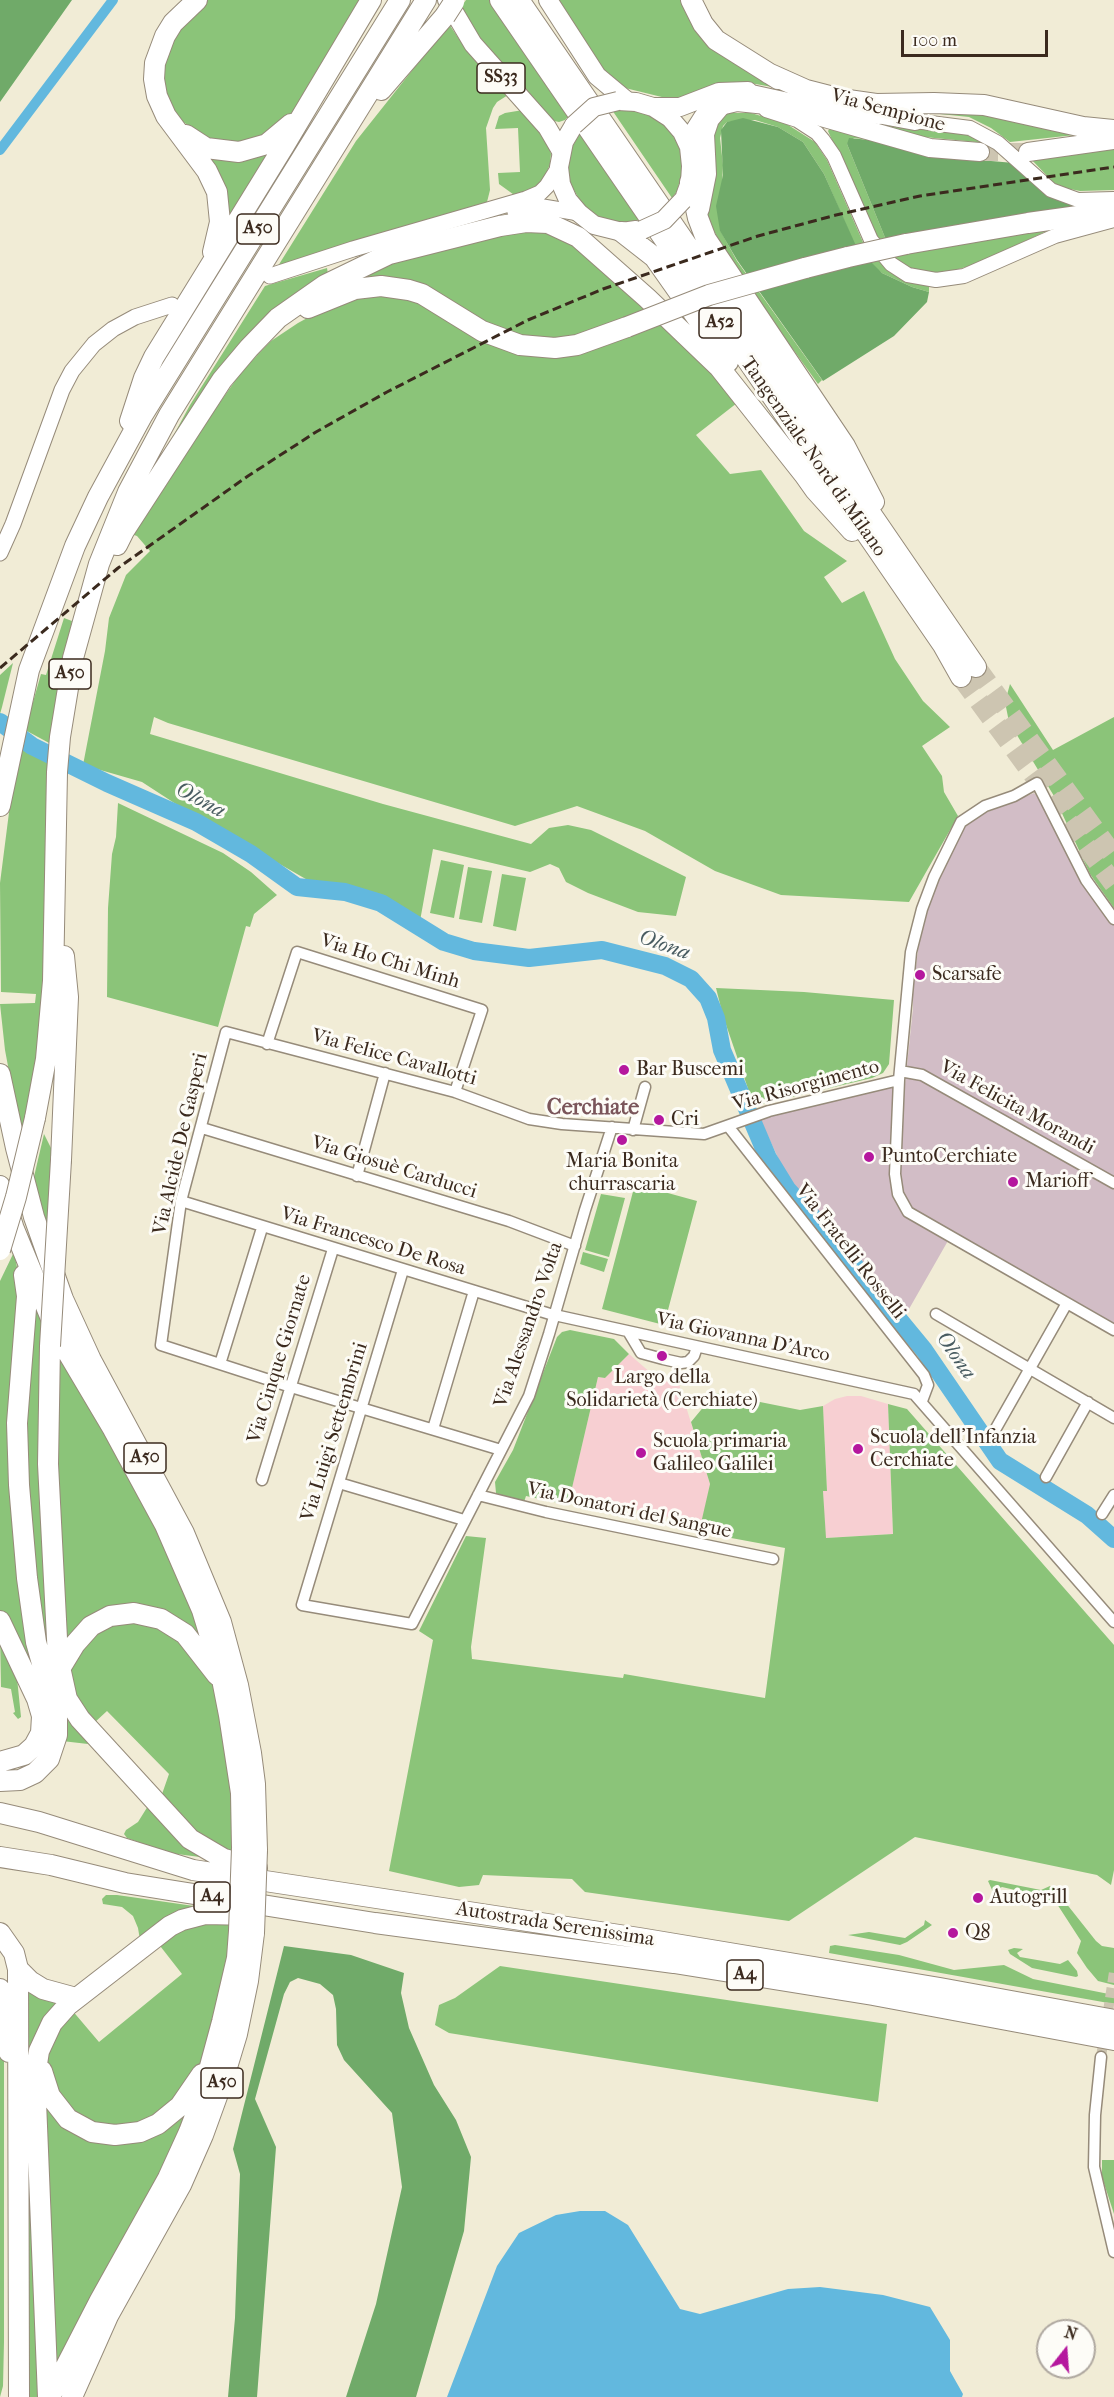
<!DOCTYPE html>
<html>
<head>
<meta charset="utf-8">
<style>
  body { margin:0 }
  #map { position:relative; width:1114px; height:2397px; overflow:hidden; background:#f1ecd6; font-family:"IM FELL French Canon",serif }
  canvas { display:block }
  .north { position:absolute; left:1036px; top:2319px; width:60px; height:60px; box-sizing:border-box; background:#fdfcf7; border:2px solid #afa8a0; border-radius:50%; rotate:17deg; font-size:16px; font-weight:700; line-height:24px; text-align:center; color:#3b2a1e }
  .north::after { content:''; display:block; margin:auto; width:21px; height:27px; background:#b5179e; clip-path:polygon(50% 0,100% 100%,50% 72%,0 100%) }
  .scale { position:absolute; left:901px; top:30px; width:147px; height:27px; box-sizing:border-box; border:3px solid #3b2a1e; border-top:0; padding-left:8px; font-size:18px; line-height:21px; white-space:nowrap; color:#3b2a1e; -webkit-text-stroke:4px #fdfcf7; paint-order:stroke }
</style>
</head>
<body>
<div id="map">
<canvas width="1114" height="2397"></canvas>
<div class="north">N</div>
<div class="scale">100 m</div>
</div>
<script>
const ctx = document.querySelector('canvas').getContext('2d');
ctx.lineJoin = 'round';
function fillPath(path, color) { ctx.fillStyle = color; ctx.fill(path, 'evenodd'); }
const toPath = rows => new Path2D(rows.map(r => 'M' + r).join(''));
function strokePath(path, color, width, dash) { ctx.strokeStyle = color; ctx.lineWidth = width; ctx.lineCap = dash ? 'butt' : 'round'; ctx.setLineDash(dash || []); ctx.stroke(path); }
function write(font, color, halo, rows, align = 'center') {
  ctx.font = font + ' "IM FELL French Canon",serif'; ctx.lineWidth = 6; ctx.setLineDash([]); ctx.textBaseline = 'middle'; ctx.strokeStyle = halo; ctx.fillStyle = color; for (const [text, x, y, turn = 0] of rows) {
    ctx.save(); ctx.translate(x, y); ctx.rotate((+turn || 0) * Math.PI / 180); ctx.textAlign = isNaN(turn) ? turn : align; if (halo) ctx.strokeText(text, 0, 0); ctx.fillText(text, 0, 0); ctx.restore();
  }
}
fillPath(toPath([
  [629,1354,659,1380,679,1384,710,1484,702,1524,570,1496,598,1377,605,1378],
  [847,1396,861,1396,888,1404,893,1534,825,1538,823,1491,827,1490,823,1406,835,1399]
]), '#f7cfd2');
fillPath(toPath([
  [1034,793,1048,807,1094,897,1114,925,1114,1334,949,1239,905,1316,871,1278,787,1177,760,1119,905,1084,913,1008,913,990,920,934,929,901,948,855,963,826,973,818]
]), '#d2bdc6');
fillPath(toPath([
  [206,0,360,0,294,111,266,134,252,140,237,143,211,139,183,122,174,114,164,90,163,67,177,31],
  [466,0,489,0,569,116,565,120,559,122,550,120,488,52,459,10],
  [559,0,687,0,778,88,750,83,718,84,685,96,670,99,621,87,611,80,595,60],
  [449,24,463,45,508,95,497,102,493,108,486,128,490,190,487,202,483,206,278,266,356,141],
  [949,108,1084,134,1010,142,991,128,969,117,891,109],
  [627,109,653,116,664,123,679,145,683,169,677,191,672,198,612,110],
  [523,110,548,143,551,154,550,164,542,184,517,197,499,184,498,173,520,172,518,128,495,129,499,116,505,113],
  [730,113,751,113,785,123,815,142,827,160,866,249,890,272,915,283,929,286,929,292,912,287,882,273,868,262,856,248,824,174,803,142,778,127,755,120,727,122,723,126,720,138,723,165,720,230,737,261,822,380,818,384,730,262,709,221,707,210,714,124,724,115],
  [860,119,955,128,987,143,924,137],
  [830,128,870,140,854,138,847,144,886,240,877,243,828,131],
  [580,133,640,220,620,223,599,217,585,207,579,199,570,183,568,170,571,149],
  [279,143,229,224,228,202,223,182,201,150],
  [1114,147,1114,190,1080,191,1065,188,1054,183,1028,156],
  [538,228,562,235,581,248,695,349,737,403,696,435,730,474,761,470,804,531,847,561,824,577,842,603,864,591,895,659,923,701,950,727,922,746,942,776,944,792,958,816,909,902,781,895,715,871,645,831,577,806,515,826,168,723,154,717,150,734,383,804,531,844,549,828,568,825,591,830,686,877,676,916,638,912,588,893,566,882,559,868,550,864,530,872,433,849,420,921,363,889,311,882,182,808,142,782,83,765,105,651,109,618,126,575,150,551,137,536,128,533,242,371,271,341,298,323,335,303,380,295,419,301,467,332,514,352,553,356,575,354,608,345,631,335,624,321,575,339,547,341,515,338,477,322,438,295,419,286,399,281,382,280,362,280,337,286,373,269,483,234,505,230],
  [1049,230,976,264,952,271,934,273,913,270,890,255,983,237],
  [327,268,328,274,305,287,153,473,190,405,265,286],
  [64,618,72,621,51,744,25,730,41,674,46,675],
  [13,663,2,707,0,714,0,675],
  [1010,684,1053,750,1114,717,1114,908,1090,874,1054,796,1009,722,1005,702],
  [21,745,49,762,44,981,36,1067,21,1136,5,1050,0,1004,35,1003,36,994,1,992,0,883,12,789],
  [118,803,223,853,251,872,277,895,254,914,250,927,246,926,218,1027,107,997,108,908,112,854,116,837],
  [441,860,464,865,454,918,430,913],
  [468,867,492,871,482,923,459,919],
  [502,874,526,878,516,931,493,926],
  [716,988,804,992,894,1000,889,1064,883,1073,872,1078,754,1106,723,1016],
  [44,1134,57,1160,51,1234,42,1214,33,1181],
  [635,1184,697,1201,664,1325,602,1309],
  [601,1194,625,1198,609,1257,585,1250],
  [14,1252,22,1293,13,1395,12,1442,16,1495,32,1643,49,1707,53,1733,46,1753,41,1761,26,1771,21,1769,38,1756,44,1748,50,1731,46,1706,0,1613,0,1281],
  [583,1252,608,1259,604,1272,580,1264],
  [37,1306,46,1325,52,1627,88,1744,62,1741,47,1675,23,1467,33,1310],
  [570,1330,614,1339,629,1354,605,1378,598,1377,568,1505,526,1496,524,1502,501,1496,496,1493,495,1482,513,1450,557,1337,562,1332],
  [57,1345,137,1483,211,1652,143,1608,64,1642,58,1563],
  [715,1393,800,1410,823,1406,827,1491,823,1491,826,1538,893,1534,888,1404,907,1409,1114,1645,1114,1870,1111,1885,1097,1875,915,1837,789,1921,585,1892,572,1879,483,1875,479,1885,459,1887,389,1871,433,1640,419,1631,466,1536,486,1538,471,1647,472,1659,623,1678,624,1674,765,1698,785,1548,699,1532,710,1484,691,1422],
  [127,1618,176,1633,213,1678,226,1717,237,1854,204,1840,161,1797,169,1774,107,1711,94,1723,75,1700,70,1669,85,1638],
  [0,1633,17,1678,21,1717,18,1719,13,1713,15,1712,11,1689,1,1687],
  [148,1806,201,1856,200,1857,169,1853,127,1838,124,1834,126,1830,138,1822],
  [990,1880,1041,1890,1050,1886,1054,1888,1096,1941,1102,1946,1114,1948,1114,1985,1098,1981,1087,1968,1077,1953,1081,1941,1057,1904,1044,1902,1045,1897,1002,1887,993,1892,988,1881],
  [106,1895,117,1895,201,1907,140,1940,138,1928,133,1916,122,1907,103,1904,102,1899],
  [235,1918,232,1955,202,2064,190,2085,150,2121,105,2129,63,2106,46,2066,47,2045,71,2009,99,2042,182,1974,157,1942,186,1923],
  [925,1920,932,1925,907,1942,900,1945,848,1935,869,1932,905,1938,924,1925],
  [835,1945,899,1955,954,1970,1004,1965,1033,1979,1114,1995,1114,2004,829,1953,830,1946],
  [1014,1948,1023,1949,1017,1953,1020,1957,1060,1964,1068,1960,1077,1971,1078,1976,1076,1977,1032,1968,1010,1954,1008,1950],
  [500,1966,887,2024,878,2102,449,2033,435,2025,439,2005,455,1998],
  [25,1982,60,2003,43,2027,42,2397,25,2397],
  [4,2052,4,2342,3,2386,0,2397,0,2054],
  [43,2093,111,2139,193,2096,178,2144,54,2379],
  [1102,2160,1114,2160,1114,2214,1102,2177]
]), '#8bc479');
fillPath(toPath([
  [0,0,72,0,0,102],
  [743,118,778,127,803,142,824,174,857,248,882,273,912,287,929,292,927,302,894,336,823,381,737,260,720,231,716,206,723,175,721,130,727,122],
  [849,138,870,140,922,155,1014,163,1088,206,886,240,847,144],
  [284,1946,351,1955,404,1973,401,1993,409,2028,434,2085,456,2120,471,2157,464,2231,416,2397,346,2397,376,2304,402,2187,392,2113,344,2060,337,2045,336,2009,333,1995,320,1984,298,1978,290,1982,284,1994,255,2099,276,2147,257,2397,228,2397,235,2318,240,2174,233,2149]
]), '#70aa69');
fillPath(toPath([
  [580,2211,605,2211,628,2225,680,2309,700,2314,788,2289,820,2287,883,2295,930,2307,950,2340,950,2371,963,2394,962,2397,447,2397,497,2266,519,2233,556,2215]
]), '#62b8de');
strokePath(toPath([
  [0,150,113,0]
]), '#62b8de', 10);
strokePath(toPath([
  [0,722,32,746,107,783,196,822,251,854,297,887,345,892,381,903,444,942,474,951,529,958,602,950,665,966,691,979,708,998,716,1018,722,1050,768,1158,787,1189,830,1236,924,1350,1000,1461,1087,1515,1114,1539]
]), '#62b8de', 18);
strokePath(toPath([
  [1101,2057,1114,1972]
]), '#cdc5b1', 10, [10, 5]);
strokePath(toPath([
  [980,152,1028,152]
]), '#cdc5b1', 18, [18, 9]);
strokePath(toPath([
  [976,667,1114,856],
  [961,677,1114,884]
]), '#cdc5b1', 20, [20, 10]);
const minor = toPath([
  [267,1044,297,952,482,1010,455,1092],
  [900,1071,922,1075,1114,1183],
  [899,1080,895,1174,898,1194,908,1212,1114,1330],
  [728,1126,924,1375,928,1385,922,1401],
  [202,1128,509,1221,575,1246],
  [633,1130,645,1087],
  [357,1176,385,1073],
  [181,1201,550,1314,914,1394,1114,1622],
  [403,1270,302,1605,412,1624,529,1396,549,1334,585,1210,612,1127],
  [936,1314,1114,1418],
  [629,1333,641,1353,663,1359,681,1363,688,1362,694,1356,697,1347],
  [220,1364,262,1228],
  [433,1429,474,1291],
  [988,1436,995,1430,1067,1303],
  [501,1450,291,1387,161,1345,181,1201,226,1032,455,1092,529,1119,562,1124,704,1134,769,1111,899,1080,911,952,922,909,934,877,961,822,985,806,1014,796,1037,783,1086,880,1114,919],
  [1046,1477,1088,1402],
  [262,1480,333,1249],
  [339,1483,464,1520],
  [478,1495,546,1512,773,1559],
  [1102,1514,1114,1495],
  [1101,2057,1095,2115,1094,2167,1114,2252]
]);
const tertiary = toPath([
  [752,92,848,113,879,117],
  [766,110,797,120,817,133,823,140,834,156,871,240,891,264,908,275,936,280,964,276,1055,236,1114,220],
  [907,120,970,128,998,143,1051,190,1078,200,1114,199]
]);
const secondary = toPath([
  [515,212,543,207,579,213],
  [270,276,353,249,526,199,540,193,547,186,559,167],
  [0,553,13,524,62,390,72,371,94,344,113,329,135,317,172,305]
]);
const primary = toPath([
  [618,101,636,102,653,107,670,118,682,132,689,147,691,166,690,182,685,196],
  [653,107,680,107,719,92,748,91],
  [574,125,564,142,559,167,561,184,568,200,579,213,594,225,622,232,636,230],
  [689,147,696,128,703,117,720,106,737,102,786,107,930,148,980,152],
  [1028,152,1114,140]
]);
const trunk = toPath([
  [447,0,473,44,547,127,561,151],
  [548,0,597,76,627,101]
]);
const motorway = toPath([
  [197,0,173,23,165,36,155,63,154,79,157,96,166,116,207,171,217,192,220,222,213,252],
  [500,0,943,645,961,677],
  [519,0,976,667],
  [691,0,703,24,716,40,778,79],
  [768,73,806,90,841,99,876,104,934,103,984,105,1083,127,1114,130],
  [381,90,445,16],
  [872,112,915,120],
  [186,135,206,148,239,152,267,144,291,124],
  [690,182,698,218,706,239,845,446,874,502],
  [699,209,706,174,704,134,709,119,720,106],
  [622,232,654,257,728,362],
  [906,244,1028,223,1114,211],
  [805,268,848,257],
  [308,308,355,289,381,286,409,290,422,294,482,331,520,345,555,348,577,345,627,327],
  [130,421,144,378,154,357,284,146,371,0],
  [798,466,815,490,852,531],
  [117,545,124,531,222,380,249,348,278,318,325,285,389,254,500,226,526,222,548,223,578,237,647,298,719,367,806,477],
  [0,806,29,670,75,546,98,497,142,416,400,0],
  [0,1074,16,1148,34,1217,63,1299,91,1360,184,1533,221,1622,238,1685,251,1753,255,1784,257,1850],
  [35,1118,46,1059,53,981,57,772,60,737,73,658,99,564,128,492,169,415,426,0],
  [61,1160,68,997,64,956],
  [0,1186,13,1226],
  [14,1229,59,1338,113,1429,165,1525,202,1610,220,1669,229,1715,241,1793,242,1848],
  [50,1346,48,1464,58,1658,67,1699,80,1719,190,1839,224,1859,257,1868],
  [0,1621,37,1699,42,1716,41,1733,34,1746,24,1755,0,1762],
  [61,1667,75,1644,91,1626,110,1616,134,1613,161,1619,185,1634,217,1675],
  [0,1781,20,1780,35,1773,49,1759,57,1735,57,1717,36,1642,27,1578,19,1485,17,1423,27,1296,24,1275],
  [0,1813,39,1822,193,1870,639,1938,940,1988,1114,2020],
  [0,1857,51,1865,125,1883,375,1923,674,1963,873,1995,1114,2040],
  [0,1933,14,1953,18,1969,19,2397],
  [18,1969,30,1981,43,1989,76,1998],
  [0,1989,9,2052],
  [42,2071,50,2096,68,2119,92,2132,115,2135,140,2132,158,2124,180,2106,202,2074],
  [48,2397,35,2077,39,2051,52,2023,68,2005,170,1926,182,1920,205,1914,252,1915],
  [50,2397,100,2300,168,2178,189,2132,200,2103,222,2022,237,1958,239,1931],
  [72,2397,108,2316,181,2185,203,2135,224,2077,237,2034,248,1981,254,1933]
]);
strokePath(minor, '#968b7a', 13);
strokePath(tertiary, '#968b7a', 16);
strokePath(secondary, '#968b7a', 17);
strokePath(primary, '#968b7a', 20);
strokePath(trunk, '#968b7a', 20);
strokePath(motorway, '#968b7a', 22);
strokePath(minor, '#fff', 10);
strokePath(tertiary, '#fff', 14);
strokePath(secondary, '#fff', 15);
strokePath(primary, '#fff', 18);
strokePath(trunk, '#fff', 18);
strokePath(motorway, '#fff', 20);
strokePath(toPath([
  [0,668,118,568,248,476,316,432,387,392,528,320,603,289,758,236,836,215,920,196,1114,167]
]), '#3b2a1e', 3, [9, 4.5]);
const primaryBridge = toPath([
  [574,125,594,107,618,101],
  [642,230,664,220,683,200]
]);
const motorwayBridge = toPath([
  [445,16,454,2],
  [848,257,906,244],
  [627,327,709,295,805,268],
  [0,1250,16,1197,35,1118],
  [50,1346,61,1160],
  [239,1931,242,1848],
  [254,1933,257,1850]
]);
strokePath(primaryBridge, '#968b7a', 20, []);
strokePath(motorwayBridge, '#968b7a', 22, []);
strokePath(primaryBridge, '#fff', 18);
strokePath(motorwayBridge, '#fff', 20);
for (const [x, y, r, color] of [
  [920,975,6,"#b5179e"],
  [624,1070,6,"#b5179e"],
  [659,1120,6,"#b5179e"],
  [622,1140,6,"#b5179e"],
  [869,1157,6,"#b5179e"],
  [1013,1182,6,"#b5179e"],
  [662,1356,6,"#b5179e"],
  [858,1449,6,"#b5179e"],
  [641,1453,6,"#b5179e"],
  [978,1898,6,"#b5179e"],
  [953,1933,6,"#b5179e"]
]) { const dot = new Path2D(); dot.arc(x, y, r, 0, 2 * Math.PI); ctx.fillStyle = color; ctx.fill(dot); strokePath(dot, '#fdfcf7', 2); }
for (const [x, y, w] of [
  [501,78,48],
  [258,229,42],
  [720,323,42],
  [70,674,42],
  [145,1458,42],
  [212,1897,36],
  [745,1975,36],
  [222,2083,42]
]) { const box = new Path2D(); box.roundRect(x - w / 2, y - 15, w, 30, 4.5); ctx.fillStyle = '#fdfcf7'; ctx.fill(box); strokePath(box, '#3b2a1e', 1.5); }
write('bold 18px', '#3b2a1e', null, [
  ["SS33",501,78],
  ["A50",258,229],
  ["A52",720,323],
  ["A50",70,674],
  ["A50",145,1458],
  ["A4",212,1897],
  ["A4",745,1975],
  ["A50",222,2083]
]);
write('20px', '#3b2a1e', '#fdfcf7', [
  ["Via Sempione",888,111,15],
  ["Tangenziale Nord di Milano",813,457,55],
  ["Via Ho Chi Minh",390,962,17],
  ["Via Felice Cavallotti",394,1058,15],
  ["Via Risorgimento",806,1086,-15],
  ["Via Felicita Morandi",1017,1108,29],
  ["Via Alcide De Gasperi",181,1144,-77],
  ["Via Giosuè Carducci",394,1168,17],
  ["Via Francesco De Rosa",373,1242,17],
  ["Via Fratelli Rosselli",850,1252,52],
  ["Via Alessandro Volta",529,1325,-71],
  ["Via Giovanna D'Arco",743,1338,12],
  ["Via Cinque Giornate",280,1359,-73],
  ["Via Luigi Settembrini",335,1432,-73],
  ["Via Donatori del Sangue",629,1511,12],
  ["Autostrada Serenissima",555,1925,9]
]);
write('20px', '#3b2a1e', '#fdfcf7', [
  ["Scarsafe",932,975],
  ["Bar Buscemi",636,1070],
  ["Cri",671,1120],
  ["PuntoCerchiate",881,1157],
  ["Maria Bonita",622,1162,"center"],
  ["churrascaria",622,1185,"center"],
  ["Marioff",1025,1182],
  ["Largo della",662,1378,"center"],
  ["Solidarietà (Cerchiate)",662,1401,"center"],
  ["Scuola dell'Infanzia",870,1438],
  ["Cerchiate",870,1461],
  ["Scuola primaria",653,1442],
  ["Galileo Galilei",653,1465],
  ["Autogrill",990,1898],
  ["Q8",965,1933]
], 'left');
write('italic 21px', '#495c61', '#fdfcf7', [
  ["Olona",200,801,28],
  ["Olona",664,946,19],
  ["Olona",955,1356,55]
]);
write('bold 22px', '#7a555a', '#fdfcf7', [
  ["Cerchiate",593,1109]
]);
</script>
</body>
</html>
